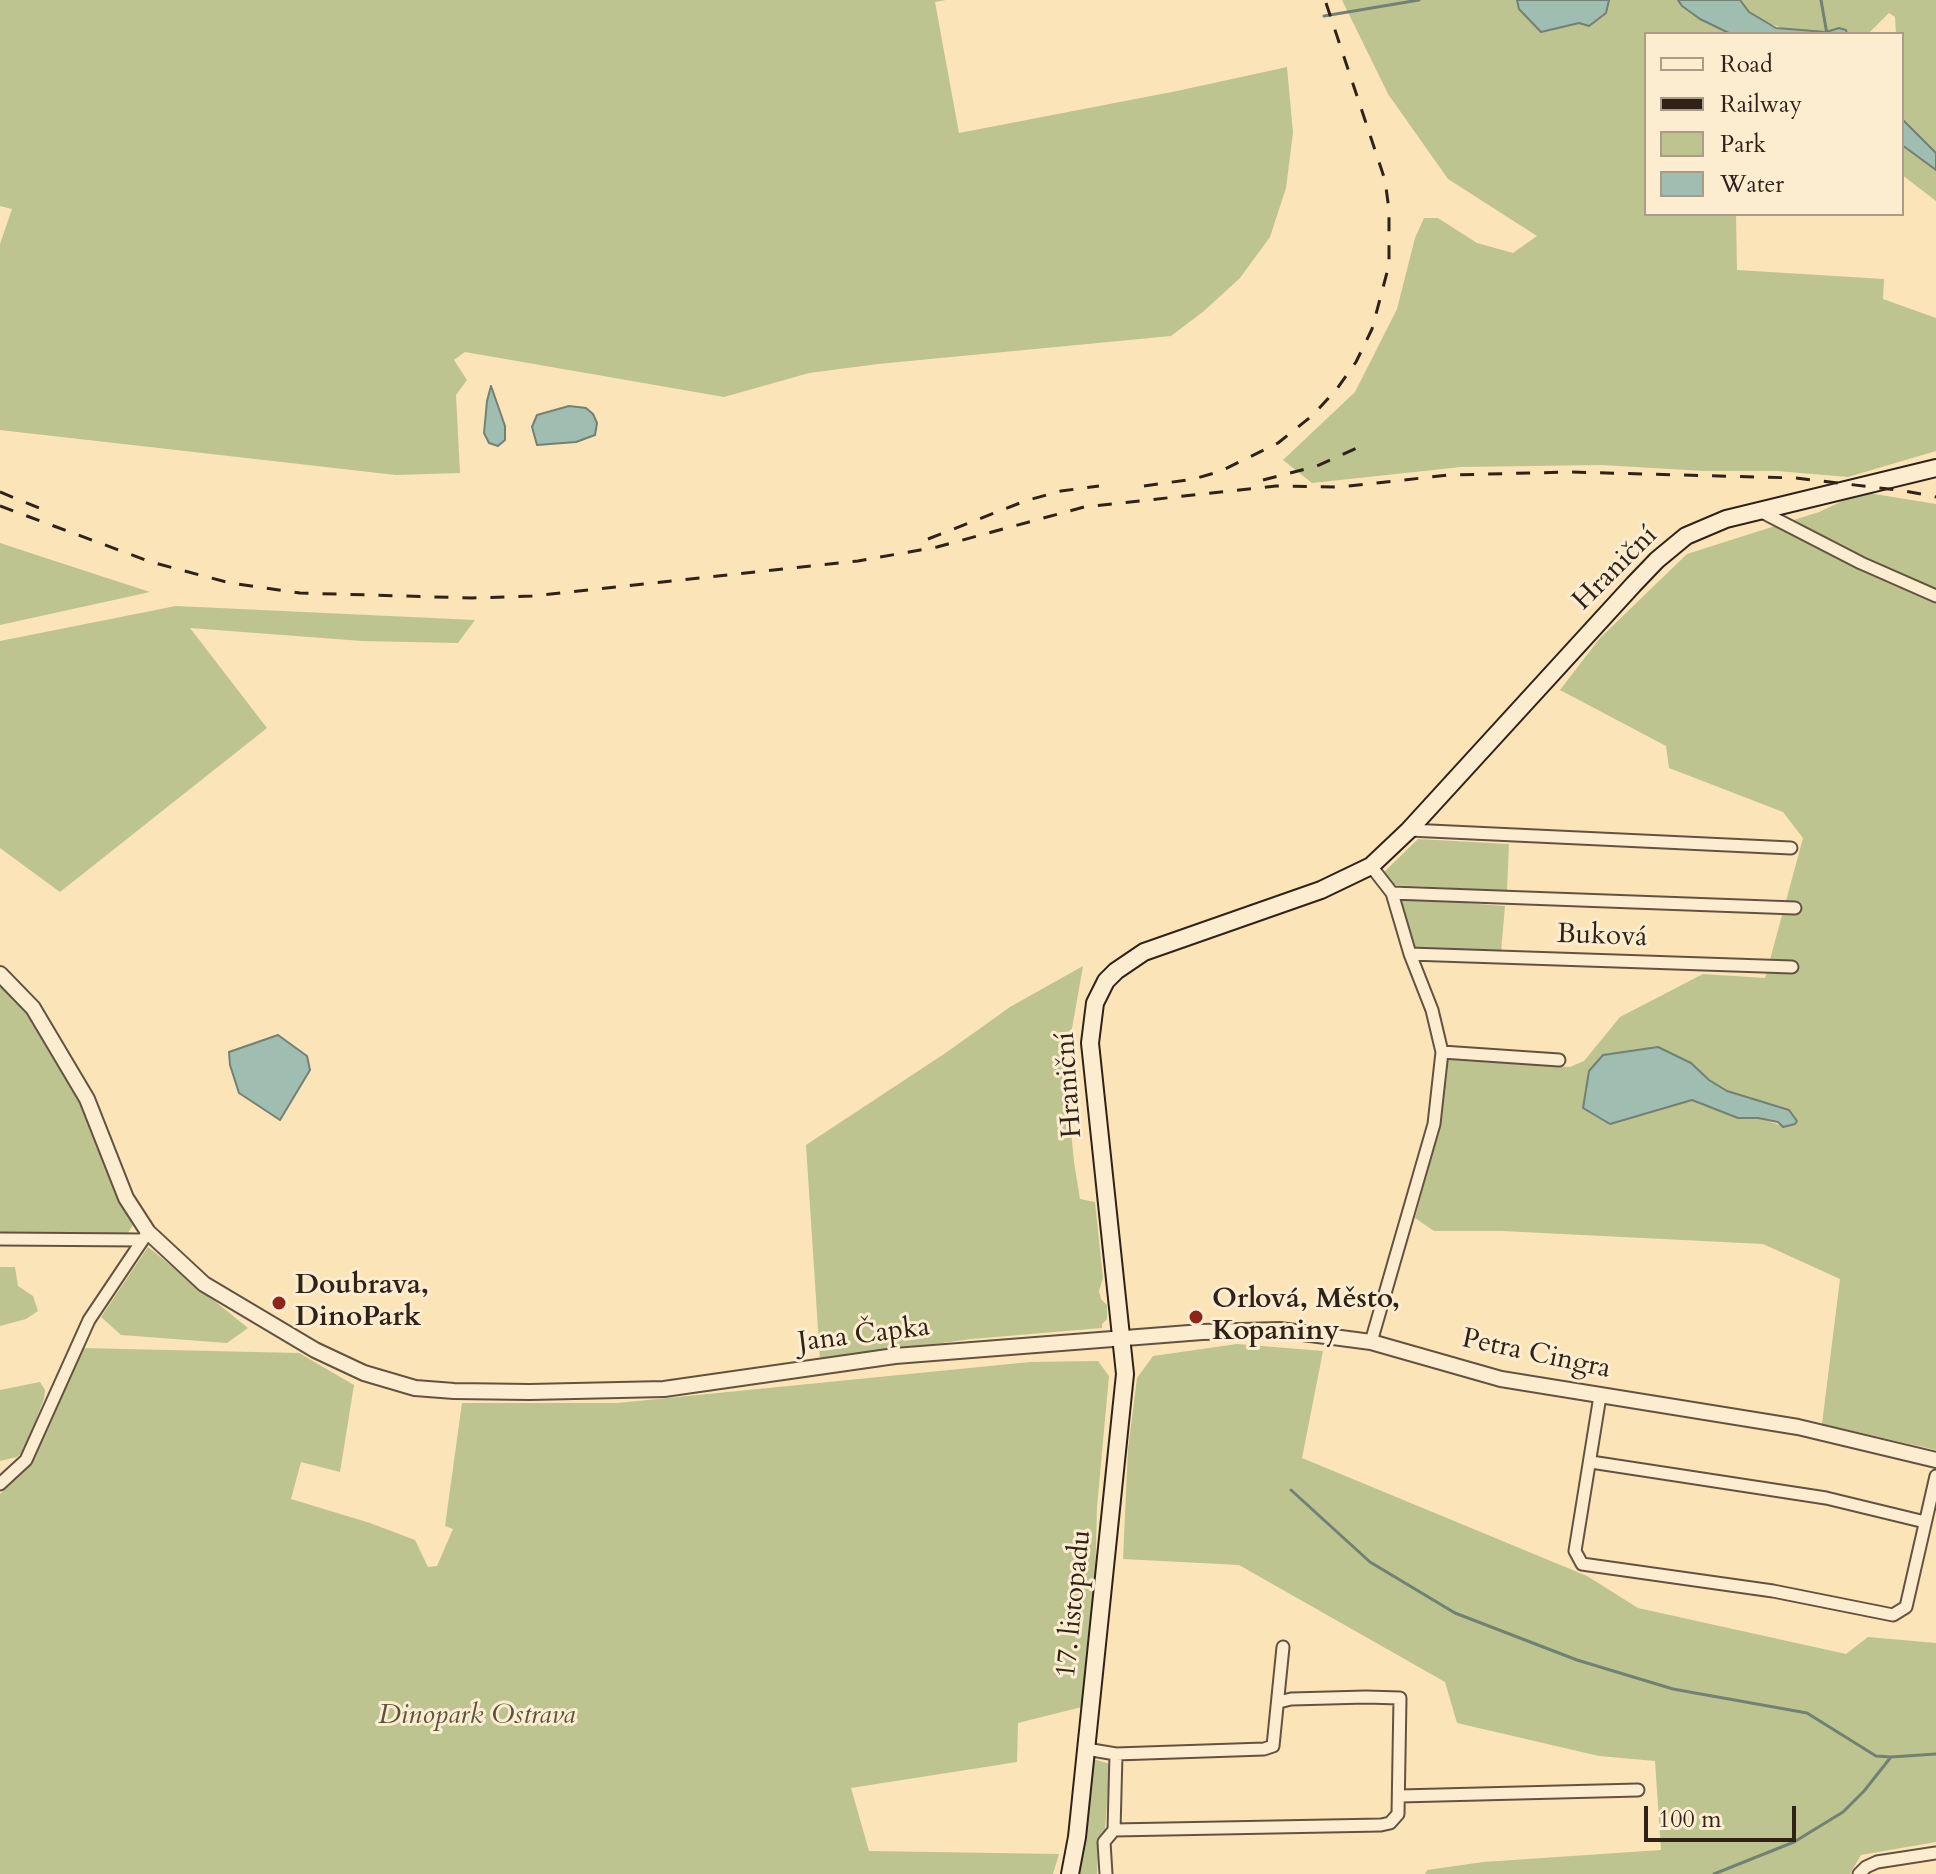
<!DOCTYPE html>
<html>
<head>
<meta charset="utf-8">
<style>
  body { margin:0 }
  #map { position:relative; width:1936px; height:1874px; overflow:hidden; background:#fbe4b8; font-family:Cardo,serif }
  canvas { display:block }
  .legend { position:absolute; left:1644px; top:32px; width:260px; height:184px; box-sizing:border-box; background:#fcedd1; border:2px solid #ab9c87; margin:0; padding:10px 14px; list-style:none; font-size:24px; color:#312219 }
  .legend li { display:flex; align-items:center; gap:16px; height:40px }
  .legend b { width:40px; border:2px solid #ab9c87 }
  .scale { position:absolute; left:1644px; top:1806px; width:152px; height:36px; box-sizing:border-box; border:4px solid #312219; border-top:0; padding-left:10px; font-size:24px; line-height:28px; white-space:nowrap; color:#312219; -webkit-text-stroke:6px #fcedd1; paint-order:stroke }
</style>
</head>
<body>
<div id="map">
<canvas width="1936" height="1874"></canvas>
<ul class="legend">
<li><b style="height:10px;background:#fcedd1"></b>Road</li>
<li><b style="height:10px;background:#312219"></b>Railway</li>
<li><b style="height:22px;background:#bec48f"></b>Park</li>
<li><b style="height:22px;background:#9fbeb1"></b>Water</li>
</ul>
<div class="scale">100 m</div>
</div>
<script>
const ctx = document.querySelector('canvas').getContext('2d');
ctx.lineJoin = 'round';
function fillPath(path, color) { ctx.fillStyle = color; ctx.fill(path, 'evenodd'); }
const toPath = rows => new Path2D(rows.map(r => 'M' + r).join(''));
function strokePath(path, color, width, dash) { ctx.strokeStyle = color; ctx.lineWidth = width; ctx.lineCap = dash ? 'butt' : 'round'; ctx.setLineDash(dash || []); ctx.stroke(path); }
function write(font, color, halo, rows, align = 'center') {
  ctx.font = font + ' Cardo,serif'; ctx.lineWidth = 6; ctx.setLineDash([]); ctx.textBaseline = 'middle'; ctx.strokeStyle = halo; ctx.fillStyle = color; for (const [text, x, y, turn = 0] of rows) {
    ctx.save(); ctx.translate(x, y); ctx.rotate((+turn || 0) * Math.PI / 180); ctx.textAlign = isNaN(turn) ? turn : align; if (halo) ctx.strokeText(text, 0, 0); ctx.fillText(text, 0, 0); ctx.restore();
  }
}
fillPath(toPath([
  [0,0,946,0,935,2,959,133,1177,91,1287,67,1293,133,1286,188,1270,237,1240,278,1204,311,1171,336,878,364,809,373,724,397,465,352,454,360,467,380,456,395,460,473,396,475,0,430,0,244,12,209,0,206],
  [1342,0,1517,0,1519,9,1541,32,1579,23,1589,26,1606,13,1609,0,1678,0,1682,7,1700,19,1731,34,1646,34,1646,214,1736,214,1737,270,1884,279,1883,299,1936,318,1936,451,1848,477,1777,471,1704,471,1601,465,1461,467,1312,483,1283,460,1355,392,1397,309,1415,238,1424,218,1438,218,1477,243,1513,253,1537,236,1448,179,1388,94],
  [1740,0,1936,0,1936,153,1902,119,1902,34,1896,34,1895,17,1889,13,1868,34,1847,34,1846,30,1839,28,1827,32,1792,31,1761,21,1749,12],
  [1902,145,1936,170,1936,201,1902,175],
  [1862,492,1936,504,1936,1450,1822,1424,1840,1279,1763,1244,1502,1231,1434,1231,1415,1218,1441,1124,1447,1059,1570,1067,1584,1061,1620,1017,1703,974,1765,978,1803,838,1783,812,1669,768,1666,746,1560,690,1600,638,1687,554,1819,512],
  [1691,1063,1709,1080,1727,1091,1789,1110,1797,1121,1780,1125,1758,1118,1738,1118,1692,1100,1644,1115],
  [0,543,61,563,150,592,0,625],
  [176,606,475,620,458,643,362,641,190,628,267,728,60,892,0,848,0,641],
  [1418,839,1509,844,1507,891,1393,885,1384,872],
  [1399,898,1505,906,1501,952,1414,949],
  [1083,966,1065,1068,1074,1162,1080,1199,1095,1202,1103,1278,1099,1291,1101,1299,1107,1305,1107,1319,1102,1324,1102,1328,971,1339,820,1360,806,1145,947,1052,1010,1007],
  [0,987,27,1013,63,1069,136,1220,126,1236,0,1245],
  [148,1247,248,1328,227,1343,121,1335,101,1317],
  [0,1267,15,1267,18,1286,33,1296,38,1311,26,1319,0,1326],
  [1237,1344,1323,1351,1302,1458,1587,1576,1638,1608,1846,1654,1868,1637,1936,1643,1936,1842,1861,1855,1850,1874,1425,1874,1427,1870,1483,1862,1661,1850,1655,1761,1599,1756,1457,1723,1445,1682,1239,1565,1123,1559,1128,1449,1137,1378,1153,1356],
  [81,1348,299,1353,354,1385,340,1472,301,1462,291,1499,370,1523,415,1540,428,1567,437,1566,453,1529,445,1526,462,1403,617,1403,1030,1362,1098,1361,1109,1376,1097,1507,1095,1587,1082,1707,1018,1723,1017,1762,851,1788,869,1851,1059,1854,1053,1874,0,1874,0,1494,33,1461],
  [40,1382,45,1390,44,1399,24,1451,17,1457,0,1461,0,1390],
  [1093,1759,1110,1764,1105,1829,1098,1849,1097,1874,1078,1874,1085,1834]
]), '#bec48f');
const water = toPath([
  [1517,0,1609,0,1606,13,1589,26,1579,23,1541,32,1519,9,1517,0],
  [1678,0,1740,0,1749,12,1776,28,1826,32,1839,28,1846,30,1847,34,1731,34,1700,19,1682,6,1678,0],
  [1902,119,1936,153,1936,170,1902,145,1902,119],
  [491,386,505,426,505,440,498,446,489,443,484,433,487,401,491,386],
  [569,406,586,408,593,414,597,423,595,435,576,442,537,445,532,427,537,415,569,406],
  [278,1035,307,1056,310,1070,280,1120,239,1093,230,1065,229,1052,278,1035],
  [1658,1047,1691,1063,1709,1080,1727,1091,1789,1110,1797,1121,1795,1124,1783,1127,1778,1122,1758,1118,1738,1118,1692,1100,1610,1124,1583,1108,1589,1071,1603,1055,1658,1047]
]);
fillPath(water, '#9fbeb1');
strokePath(water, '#738074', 2);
strokePath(toPath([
  [1821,0,1827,34],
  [1324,16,1419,0],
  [1291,1490,1370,1562,1455,1613,1577,1660,1673,1689,1807,1713,1876,1756,1891,1757],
  [1714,1874,1794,1842,1843,1812,1864,1791,1891,1757,1936,1754]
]), '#738074', 3);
const minor = toPath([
  [1760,511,1861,563,1936,596],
  [1409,830,1791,848],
  [1371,866,1392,893,1410,954,1432,1010,1442,1052,1434,1124,1371,1342],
  [1392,893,1795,908],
  [1410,954,1792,967],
  [1442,1052,1559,1060],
  [0,1239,142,1240],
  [1600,1396,1575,1551,1582,1564,1773,1591,1893,1615,1906,1607,1936,1476],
  [1591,1462,1826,1498,1925,1522],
  [0,1484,26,1460,89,1320,148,1232],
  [1086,1749,1116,1754,1264,1749,1273,1746,1283,1647],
  [1400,1796,1638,1790],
  [1114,1830,1381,1825,1390,1823,1398,1814,1400,1698,1366,1697,1291,1699,1279,1702],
  [1106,1874,1104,1842,1114,1830,1116,1754],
  [1859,1874,1866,1867,1877,1862,1936,1853]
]);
const tertiary = toPath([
  [0,974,33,1008,87,1099,126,1198,148,1232,204,1284,315,1350,364,1373,415,1388,454,1391,530,1392,664,1389,895,1356,1202,1332,1280,1330,1371,1342,1501,1379,1798,1427,1936,1460]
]);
const secondary = toPath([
  [1070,1874,1077,1837,1125,1374,1090,1043,1095,1003,1106,981,1116,971,1144,952,1321,890,1371,866,1409,830,1634,584,1657,560,1686,536,1726,519,1936,468]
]);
strokePath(minor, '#645241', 15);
strokePath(tertiary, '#645241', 18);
strokePath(secondary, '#312219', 20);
strokePath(minor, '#fcedd1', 11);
strokePath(tertiary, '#fcedd1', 14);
strokePath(secondary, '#fcedd1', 16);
strokePath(toPath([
  [1263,480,1317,466,1357,448],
  [1144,486,1194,479,1221,471,1278,443,1313,415,1336,390,1356,362,1372,329,1389,265,1389,210,1385,180,1325,0],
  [0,492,44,510],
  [0,506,151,562,230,583,300,593,472,598,532,596,858,561,937,547,1084,507,1276,486,1340,487,1449,475,1572,472,1796,478,1905,491,1936,497],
  [928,539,1025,501,1061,491,1099,486]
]), '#312219', 3, [14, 14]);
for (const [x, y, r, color] of [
  [279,1303,8,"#8f2418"],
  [1196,1317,8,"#8f2418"]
]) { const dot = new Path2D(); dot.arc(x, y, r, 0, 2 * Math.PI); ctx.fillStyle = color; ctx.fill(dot); strokePath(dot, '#fcedd1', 3); }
write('28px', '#312219', '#fcedd1', [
  ["Hraniční",1616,569,-45],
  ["Buková",1602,937,2],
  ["Hraniční",1070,1085,-94],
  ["Jana Čapka",864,1336,-7],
  ["Petra Cingra",1536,1355,12],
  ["17. listopadu",1075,1604,-84]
]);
write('bold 28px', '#312219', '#fcedd1', [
  ["Doubrava,",295,1287],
  ["DinoPark",295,1319],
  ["Orlová, Město,",1212,1301],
  ["Kopaniny",1212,1333]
], 'left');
write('italic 28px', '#5b533c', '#fcedd1', [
  ["Dinopark Ostrava",477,1717]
]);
</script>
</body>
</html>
